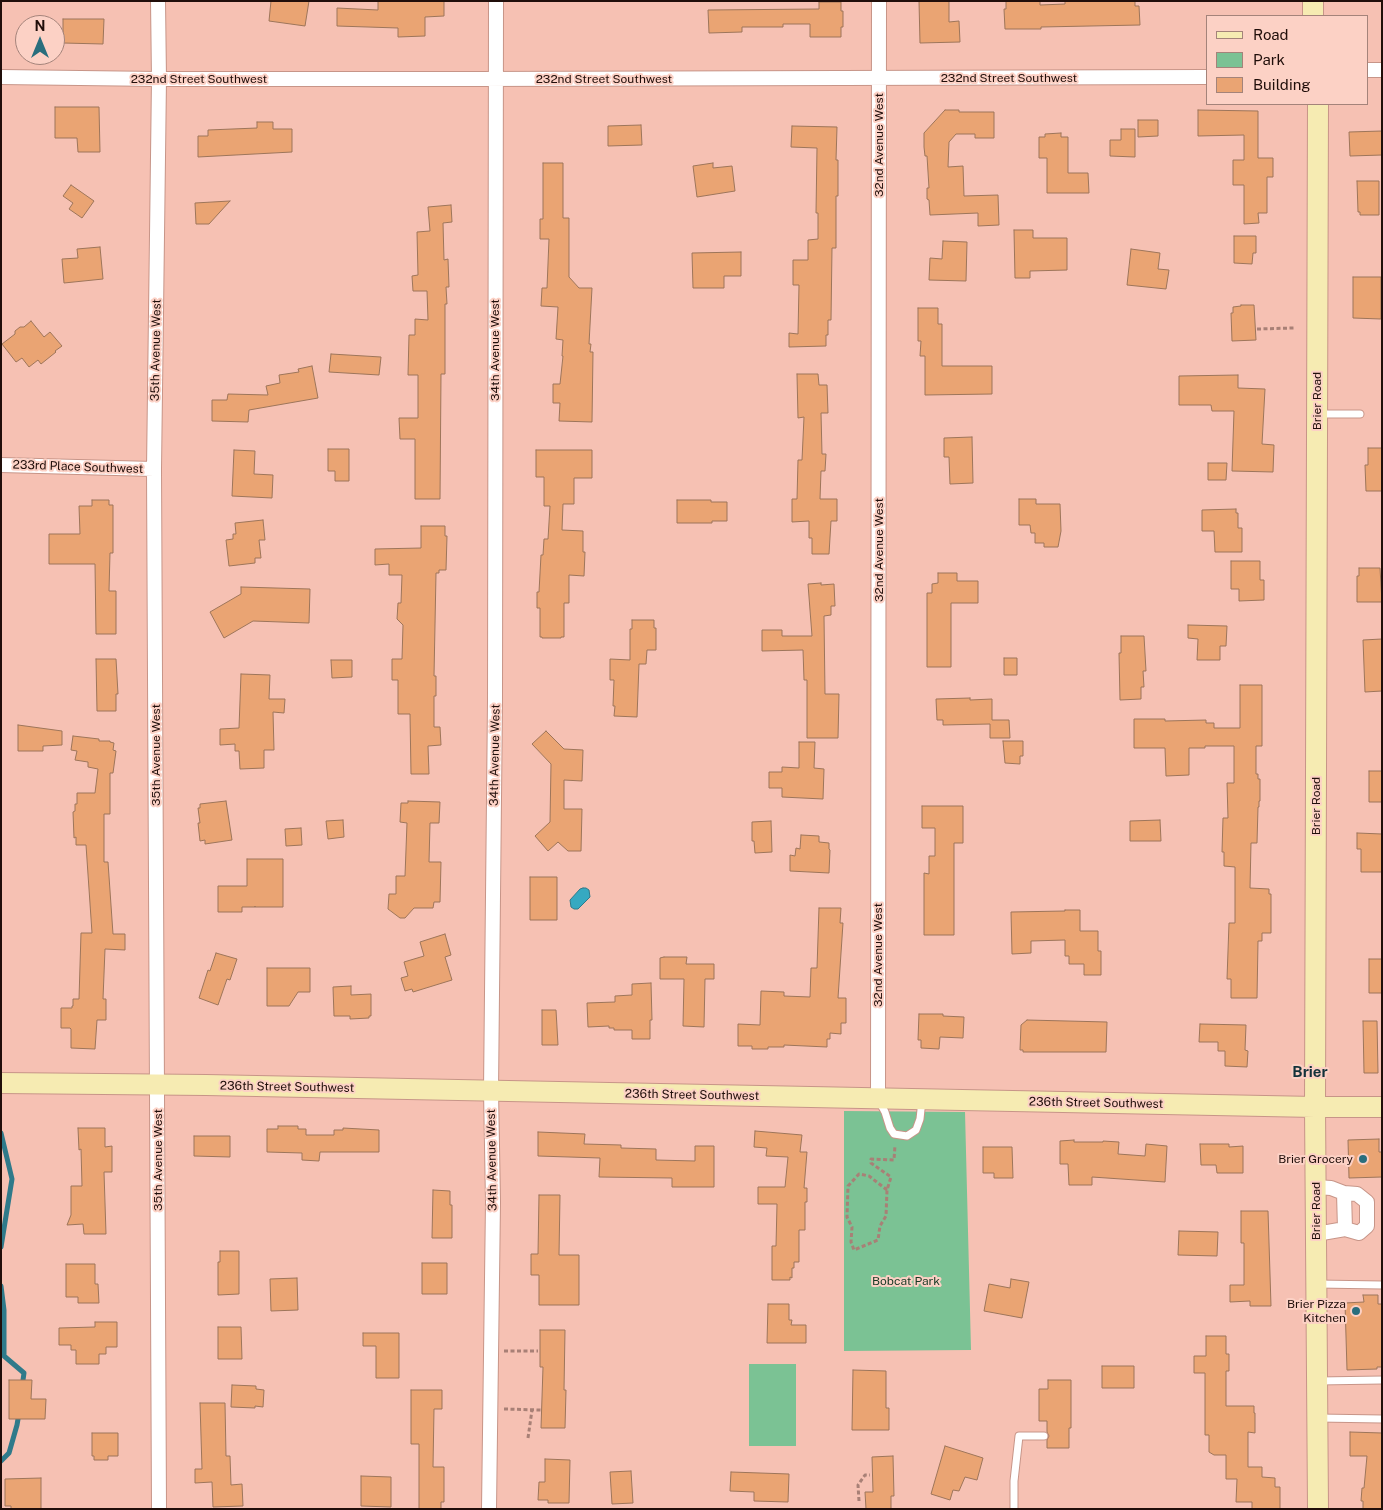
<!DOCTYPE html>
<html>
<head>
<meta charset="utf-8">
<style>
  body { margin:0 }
  #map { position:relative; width:1383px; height:1510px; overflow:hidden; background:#f6c1b3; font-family:"Public Sans",sans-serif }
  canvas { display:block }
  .frame { position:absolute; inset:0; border:2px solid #200e0a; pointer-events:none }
  .legend { position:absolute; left:1206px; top:15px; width:162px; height:90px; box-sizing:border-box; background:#fcd1c5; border:1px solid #a4837a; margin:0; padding:6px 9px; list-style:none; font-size:15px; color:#200e0a }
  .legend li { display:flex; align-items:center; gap:10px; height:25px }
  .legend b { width:25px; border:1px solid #a4837a }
  .north { position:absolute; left:15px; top:15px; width:50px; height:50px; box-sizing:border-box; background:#fcd1c5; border:1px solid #a4837a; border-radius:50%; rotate:0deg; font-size:14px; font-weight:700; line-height:20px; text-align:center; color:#200e0a }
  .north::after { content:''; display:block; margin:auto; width:18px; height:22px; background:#296e7d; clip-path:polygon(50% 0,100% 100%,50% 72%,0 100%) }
</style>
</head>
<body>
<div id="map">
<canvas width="1383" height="1510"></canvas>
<div class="frame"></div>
<ul class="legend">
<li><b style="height:6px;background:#f6ebb2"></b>Road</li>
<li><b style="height:14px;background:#7bc294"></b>Park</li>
<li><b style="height:14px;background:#eaa473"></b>Building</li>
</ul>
<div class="north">N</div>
</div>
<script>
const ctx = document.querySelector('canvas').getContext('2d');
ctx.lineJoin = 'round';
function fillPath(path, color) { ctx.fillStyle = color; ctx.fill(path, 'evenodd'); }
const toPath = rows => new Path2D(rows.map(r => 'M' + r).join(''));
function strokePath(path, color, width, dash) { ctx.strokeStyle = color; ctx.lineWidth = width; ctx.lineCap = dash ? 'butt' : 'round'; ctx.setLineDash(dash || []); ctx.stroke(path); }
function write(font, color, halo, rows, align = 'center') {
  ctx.font = font + ' "Public Sans",sans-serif'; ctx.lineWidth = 4; ctx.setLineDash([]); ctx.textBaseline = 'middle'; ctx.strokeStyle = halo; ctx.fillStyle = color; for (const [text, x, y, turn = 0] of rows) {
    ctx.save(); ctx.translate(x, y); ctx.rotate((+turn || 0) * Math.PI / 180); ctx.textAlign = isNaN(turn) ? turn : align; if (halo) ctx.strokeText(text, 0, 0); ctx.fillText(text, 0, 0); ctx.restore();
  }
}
fillPath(toPath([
  [844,1111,965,1112,971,1350,844,1351],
  [749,1364,796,1364,796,1446,749,1446]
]), '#7bc294');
const water = toPath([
  [583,888,586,888,589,890,590,897,578,909,574,909,571,907,570,900,580,889,583,888]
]);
fillPath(water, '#36a9c1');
strokePath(water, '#2f7a8a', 1);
strokePath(toPath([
  [1,1133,12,1179,1,1247],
  [1,1286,4,1310,4,1356,24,1373,22,1387],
  [1,1461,9,1453,17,1425,19,1413]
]), '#2f7a8a', 5);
const building = toPath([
  [271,1,309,1,305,26,269,21,271,1],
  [378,1,444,1,444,16,425,17,425,36,398,37,398,28,337,26,337,8,378,10,378,1],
  [919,1,949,1,949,22,959,21,960,42,920,43,919,1],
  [1006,1,1040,1,1040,5,1065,4,1065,1,1135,1,1135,6,1139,6,1140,25,1041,27,1041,29,1005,29,1004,9,1006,9,1006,1],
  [819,2,841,2,841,11,843,11,843,27,841,27,841,37,810,37,810,24,783,24,783,27,742,27,742,32,709,33,708,10,819,9,819,2],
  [63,19,104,19,103,44,63,43,63,19],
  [55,107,99,107,100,152,78,152,77,138,55,138,55,107],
  [945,110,959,110,959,112,994,112,994,138,975,138,975,134,956,134,949,142,948,167,963,166,964,196,998,195,999,225,978,226,978,213,930,215,929,200,927,199,927,188,929,188,927,156,925,156,924,147,924,133,945,110],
  [1198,110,1258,111,1258,158,1273,158,1273,177,1267,177,1267,213,1258,213,1259,223,1244,224,1244,185,1233,185,1233,160,1244,160,1244,135,1198,136,1198,110],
  [1138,120,1158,120,1158,136,1138,137,1138,120],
  [257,122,273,122,273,129,292,129,292,152,198,157,198,136,208,136,208,130,257,128,257,122],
  [641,125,642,145,608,146,608,126,641,125],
  [792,126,837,127,836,160,838,160,838,196,836,196,836,248,832,248,831,320,828,320,828,335,826,335,826,346,789,347,789,333,798,334,799,285,793,285,793,260,808,260,808,240,818,239,818,213,816,213,817,148,791,147,792,126],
  [1121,129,1135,129,1135,157,1110,156,1110,140,1121,140,1121,129],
  [1382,131,1382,155,1350,156,1349,132,1382,131],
  [1061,133,1061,137,1068,137,1068,173,1088,173,1089,193,1047,193,1047,158,1039,158,1039,137,1045,137,1045,134,1061,133],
  [543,163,563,163,563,218,569,218,569,277,579,288,592,288,589,344,591,344,590,352,593,352,592,422,559,421,560,403,553,403,553,384,560,384,563,356,562,356,563,340,556,339,558,307,541,306,542,288,547,288,549,239,540,239,540,219,543,219,543,163],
  [713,163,713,168,732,166,735,191,697,197,693,166,713,163],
  [1357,181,1379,181,1379,215,1360,215,1360,212,1358,212,1357,181],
  [71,185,94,201,82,218,69,209,73,203,63,196,71,185],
  [230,201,209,224,196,224,195,203,230,201],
  [451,205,452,222,443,223,444,260,448,259,449,287,446,287,447,304,445,304,445,374,441,374,440,499,415,499,415,439,400,439,399,418,418,418,418,375,408,375,409,335,415,335,415,319,428,320,427,291,413,291,412,276,418,275,417,232,430,231,428,207,451,205],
  [1014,230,1033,230,1033,238,1067,238,1067,270,1030,271,1030,278,1015,278,1014,230],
  [1234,236,1256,236,1256,253,1253,253,1252,264,1234,263,1234,236],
  [943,241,967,242,966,281,929,280,930,258,942,259,943,241],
  [100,247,103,279,64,283,62,259,78,258,77,249,100,247],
  [1131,249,1160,253,1158,269,1169,270,1166,289,1127,285,1131,249],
  [741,252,741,276,724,276,724,288,693,288,692,253,741,252],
  [1353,277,1381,277,1381,319,1353,318,1353,277],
  [1241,305,1254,305,1256,340,1232,341,1231,313,1233,313,1233,307,1241,306,1241,305],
  [918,308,938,308,938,324,942,324,942,366,992,366,992,394,925,395,925,356,920,356,921,341,918,341,918,308],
  [31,321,44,337,50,332,62,346,55,351,56,352,41,364,38,360,29,367,22,358,16,362,2,344,15,334,15,331,20,327,24,327,31,321],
  [331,354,381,357,379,375,329,372,331,354],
  [312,366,318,398,249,410,248,422,212,421,212,400,227,400,228,394,268,395,266,386,280,383,279,375,299,372,298,369,312,366],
  [797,374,818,374,819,385,827,385,828,413,821,413,822,454,826,454,825,471,821,471,820,499,837,499,837,521,831,521,829,554,812,554,812,538,809,538,809,521,792,522,792,499,797,499,798,460,802,460,804,417,798,418,797,374],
  [1238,375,1238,388,1265,389,1262,444,1274,445,1273,472,1232,471,1234,411,1212,411,1211,405,1179,405,1179,376,1238,375],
  [972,437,973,483,950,484,949,457,944,457,944,438,972,437],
  [1368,448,1382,448,1382,491,1366,491,1365,465,1368,465,1368,448],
  [328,449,349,449,349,481,335,481,335,471,328,471,328,449],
  [234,450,255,451,254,474,273,475,272,498,232,496,234,450],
  [536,450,592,450,592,478,574,478,574,504,563,504,562,530,583,531,583,552,585,552,584,576,569,575,569,603,564,603,564,637,561,637,561,638,542,638,542,637,540,637,540,608,537,608,537,592,539,592,541,555,543,555,544,539,548,539,550,506,544,506,544,477,536,477,536,450],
  [1208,463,1227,463,1226,480,1208,480,1208,463],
  [1019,499,1036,499,1036,504,1060,504,1061,531,1058,547,1044,547,1044,543,1035,543,1035,533,1031,533,1030,525,1019,525,1019,499],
  [92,500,109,500,109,505,113,505,113,553,110,553,109,591,116,591,116,634,96,634,95,564,49,564,49,534,80,534,79,506,92,506,92,500],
  [677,500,711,500,711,502,727,502,727,521,712,521,712,523,677,523,677,500],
  [1236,509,1236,513,1238,513,1238,528,1242,528,1242,552,1215,552,1214,531,1202,531,1202,510,1236,509],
  [263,520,265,540,259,540,261,558,255,558,255,563,229,566,226,540,233,539,233,534,236,534,235,523,263,520],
  [421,526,445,526,445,536,447,536,446,570,439,570,439,573,436,573,434,676,436,676,436,696,434,696,434,727,440,727,441,745,428,746,429,774,411,774,410,714,398,714,398,680,392,680,392,659,402,659,403,625,397,619,398,603,401,603,402,575,389,575,389,564,375,565,375,549,421,548,421,526],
  [1231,561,1260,561,1260,580,1264,580,1264,600,1239,601,1239,589,1231,589,1231,561],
  [1359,568,1380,568,1382,602,1357,602,1357,576,1359,576,1359,568],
  [938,573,957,573,957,581,978,581,978,603,951,603,951,667,927,667,927,593,932,593,932,584,938,583,938,573],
  [821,583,821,585,834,584,835,606,831,606,831,615,824,616,825,694,839,694,838,738,807,738,807,680,804,680,803,650,762,651,762,630,782,630,782,636,812,636,808,584,821,583],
  [241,587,310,589,309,623,253,621,224,638,210,612,241,594,241,587],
  [632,620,654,620,654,628,656,628,656,650,647,650,646,664,639,664,637,717,614,716,615,706,613,706,614,680,610,680,610,659,630,660,630,629,632,629,632,620],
  [1188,625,1227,626,1226,646,1220,646,1220,660,1197,660,1198,639,1188,638,1188,625],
  [1121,636,1144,636,1146,671,1143,671,1144,687,1141,687,1141,699,1120,700,1119,653,1121,653,1121,636],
  [1382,639,1382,691,1365,692,1363,640,1382,639],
  [1004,658,1017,658,1017,675,1004,675,1004,658],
  [96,659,116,659,118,694,116,694,116,711,97,711,96,659],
  [331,660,352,660,352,677,332,678,331,660],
  [241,674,270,675,269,699,285,699,284,713,273,712,274,750,264,750,264,768,240,769,239,751,235,751,235,744,220,745,220,729,239,728,241,674],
  [1240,685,1262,685,1262,746,1256,746,1256,774,1258,774,1258,779,1260,779,1260,801,1259,801,1259,807,1258,807,1257,843,1251,843,1250,888,1269,889,1269,894,1271,894,1271,933,1262,933,1262,941,1258,941,1257,998,1231,998,1231,979,1227,979,1229,923,1235,923,1235,867,1224,866,1224,852,1222,852,1223,818,1228,818,1227,783,1234,783,1234,746,1205,746,1205,748,1189,748,1189,775,1166,776,1165,748,1134,748,1134,719,1165,719,1165,721,1206,720,1206,723,1214,723,1214,728,1240,728,1240,685],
  [970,698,970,700,992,699,992,720,1009,720,1010,738,990,738,990,724,943,725,943,720,937,720,936,699,970,698],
  [18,725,62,731,62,745,43,746,43,751,18,751,18,725],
  [546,731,564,749,583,750,582,781,564,780,564,809,582,809,581,851,568,851,558,842,548,851,535,836,550,822,551,764,532,744,546,731],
  [73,736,99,739,99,741,110,741,110,742,114,743,113,750,116,751,113,773,110,773,110,814,104,814,104,862,108,862,113,934,125,934,125,950,105,949,103,999,106,999,106,1020,97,1020,95,1049,71,1048,71,1029,70,1028,61,1028,61,1008,72,1008,72,1006,73,1006,73,999,79,999,81,933,92,933,86,845,76,845,76,837,74,838,73,812,75,811,75,804,77,804,77,793,95,793,98,769,88,767,88,762,75,760,77,751,71,750,73,736],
  [1003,741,1023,741,1023,756,1020,756,1020,764,1005,763,1003,741],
  [799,742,815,742,814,768,824,769,823,799,782,797,782,788,769,788,769,772,782,772,782,767,799,768,799,742],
  [1369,771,1382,771,1382,802,1369,802,1369,771],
  [226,801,232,840,205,844,205,840,200,841,198,823,200,823,198,808,200,808,200,804,226,801],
  [408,801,440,802,439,823,430,823,429,862,441,862,440,902,434,902,433,908,414,908,405,918,400,918,388,909,389,894,396,894,396,876,405,876,407,823,400,822,401,803,408,803,408,801],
  [922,806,963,806,963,843,954,843,954,935,924,935,924,873,929,874,929,856,935,856,935,828,922,828,922,806],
  [343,820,344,837,328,839,326,821,343,820],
  [1160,820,1161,841,1130,841,1130,821,1160,820],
  [771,821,772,852,755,853,754,841,752,841,752,822,771,821],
  [301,828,302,845,286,846,285,829,301,828],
  [1357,833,1382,834,1382,872,1361,872,1361,849,1357,849,1357,833],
  [801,835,819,836,819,842,829,843,829,849,830,850,829,873,790,871,790,855,795,856,796,848,800,849,801,835],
  [247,859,283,859,283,907,255,907,255,906,255,907,242,907,242,912,218,912,218,886,247,886,247,859],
  [530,877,557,877,557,920,530,920,530,877],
  [819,908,841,908,840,923,843,923,838,998,846,998,846,1023,841,1023,841,1034,830,1033,830,1039,827,1039,827,1047,784,1045,784,1047,768,1047,768,1049,752,1049,752,1046,738,1046,738,1024,760,1025,761,991,784,992,784,996,810,997,811,968,817,968,819,908],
  [1065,910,1080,910,1080,931,1098,931,1098,951,1101,951,1101,975,1084,975,1084,964,1069,964,1069,956,1065,956,1065,940,1031,941,1031,953,1012,954,1011,912,1065,911,1065,910],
  [445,934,451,955,445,957,452,980,413,992,412,989,405,991,401,978,408,976,404,962,424,956,420,942,445,934],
  [216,953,237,959,230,980,227,979,218,1005,199,998,208,970,210,971,216,953],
  [664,957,687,957,686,964,714,964,714,979,705,979,704,1027,683,1026,684,979,660,979,660,958,664,957],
  [1369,959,1382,959,1382,993,1369,993,1369,959],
  [267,968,310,968,310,992,298,992,289,1006,267,1006,267,968],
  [651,983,652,1020,650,1020,650,1039,632,1039,632,1030,614,1030,614,1028,609,1028,609,1026,588,1027,587,1003,615,1002,615,996,632,995,632,984,651,983],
  [351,986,351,995,371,994,371,1016,369,1016,369,1018,350,1019,350,1016,334,1016,333,987,351,986],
  [542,1010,556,1010,558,1045,542,1045,542,1010],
  [919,1014,943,1014,943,1016,964,1017,963,1038,940,1037,939,1049,921,1048,921,1040,918,1040,919,1014],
  [1027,1020,1107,1022,1106,1052,1023,1052,1023,1050,1020,1050,1021,1025,1027,1020],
  [1363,1021,1377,1021,1378,1073,1364,1073,1363,1021],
  [1200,1024,1246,1025,1245,1050,1248,1051,1247,1067,1225,1066,1225,1051,1218,1051,1218,1042,1199,1042,1200,1024],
  [278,1126,298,1126,298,1129,306,1129,306,1135,334,1135,334,1130,343,1130,343,1128,379,1130,379,1152,320,1152,319,1161,302,1160,302,1153,267,1152,267,1129,278,1129,278,1126],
  [78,1128,105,1128,105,1147,112,1146,112,1172,104,1172,106,1234,84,1234,83,1224,67,1225,71,1215,71,1186,82,1186,81,1149,79,1150,78,1128],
  [755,1131,802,1135,800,1152,807,1152,804,1188,807,1188,807,1202,805,1202,805,1230,799,1230,799,1262,794,1262,794,1268,792,1268,792,1278,790,1277,790,1280,772,1280,772,1246,776,1246,777,1204,758,1204,758,1187,785,1187,788,1157,766,1156,767,1148,754,1147,755,1131],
  [538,1132,585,1134,584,1144,621,1145,621,1148,656,1149,656,1160,695,1161,695,1146,714,1146,714,1187,672,1187,672,1178,599,1177,600,1158,538,1156,538,1132],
  [194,1136,230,1136,230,1157,194,1156,194,1136],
  [1379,1139,1379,1152,1382,1152,1382,1177,1349,1178,1348,1140,1379,1139],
  [1074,1140,1074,1142,1103,1142,1103,1141,1119,1142,1118,1154,1145,1156,1146,1144,1167,1146,1165,1182,1092,1177,1092,1185,1069,1185,1068,1164,1060,1164,1060,1141,1074,1140],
  [1200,1144,1229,1144,1229,1147,1243,1146,1243,1173,1217,1173,1216,1165,1201,1165,1200,1144],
  [983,1147,1012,1147,1013,1178,994,1178,994,1173,983,1173,983,1147],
  [433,1190,450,1191,450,1205,452,1205,452,1238,432,1238,433,1190],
  [539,1195,560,1195,559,1255,579,1255,579,1305,539,1305,539,1275,531,1275,531,1254,538,1254,539,1195],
  [1241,1211,1268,1211,1271,1306,1250,1306,1250,1301,1230,1302,1230,1285,1244,1285,1244,1243,1241,1243,1241,1211],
  [1179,1231,1218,1232,1217,1256,1178,1255,1179,1231],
  [220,1251,239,1251,239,1294,218,1295,218,1262,220,1262,220,1251],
  [422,1263,447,1263,447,1294,422,1294,422,1263],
  [66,1264,95,1264,95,1284,98,1284,99,1303,78,1303,78,1297,66,1297,66,1264],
  [297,1278,298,1310,271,1311,270,1279,297,1278],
  [1011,1279,1029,1282,1022,1318,984,1311,989,1284,1010,1288,1011,1279],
  [1363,1295,1378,1295,1378,1304,1382,1304,1382,1367,1377,1367,1377,1369,1347,1370,1345,1303,1364,1302,1363,1295],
  [768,1304,789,1304,789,1320,792,1320,791,1325,806,1325,806,1343,767,1343,768,1304],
  [95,1322,117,1322,117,1347,106,1347,106,1354,99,1354,99,1364,76,1364,76,1350,71,1350,71,1345,59,1345,59,1328,95,1327,95,1322],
  [218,1327,241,1327,242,1359,218,1359,218,1327],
  [540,1330,565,1330,564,1390,566,1390,565,1428,541,1428,543,1367,540,1367,540,1330],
  [363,1333,399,1333,399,1378,376,1378,376,1346,363,1346,363,1333],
  [1206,1336,1226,1336,1226,1354,1229,1354,1229,1371,1226,1371,1226,1406,1254,1406,1254,1413,1255,1413,1255,1433,1248,1432,1248,1467,1262,1467,1262,1477,1275,1478,1275,1487,1280,1487,1280,1509,1252,1509,1252,1502,1236,1502,1237,1479,1226,1479,1226,1455,1214,1455,1209,1452,1209,1435,1205,1435,1205,1373,1194,1373,1194,1356,1206,1356,1206,1336],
  [1102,1366,1134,1366,1134,1388,1102,1388,1102,1366],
  [853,1370,886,1371,886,1408,889,1408,889,1430,852,1430,853,1370],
  [9,1380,32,1380,31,1399,46,1399,45,1419,9,1419,9,1380],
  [1048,1380,1071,1380,1071,1428,1069,1428,1069,1448,1047,1448,1047,1440,1049,1436,1047,1432,1047,1421,1039,1421,1039,1389,1048,1389,1048,1380],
  [232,1385,256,1386,256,1389,264,1390,263,1407,255,1406,255,1408,231,1407,232,1385],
  [411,1390,442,1390,442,1409,434,1409,433,1467,444,1467,444,1502,441,1502,441,1509,419,1509,419,1444,411,1444,411,1390],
  [200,1403,225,1403,226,1456,230,1456,231,1485,242,1484,243,1506,213,1507,212,1482,195,1483,195,1469,202,1469,200,1403],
  [1350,1432,1382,1433,1382,1509,1363,1509,1363,1501,1361,1501,1362,1488,1364,1488,1367,1456,1350,1456,1350,1432],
  [92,1433,118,1433,118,1456,108,1456,108,1460,94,1460,94,1456,92,1456,92,1433],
  [945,1446,983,1458,977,1480,965,1477,959,1491,953,1490,950,1500,931,1494,945,1446],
  [893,1456,894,1496,891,1496,891,1509,866,1509,865,1492,873,1492,872,1457,893,1456],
  [545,1459,570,1460,569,1503,548,1503,548,1500,538,1500,539,1482,545,1482,545,1459],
  [631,1471,633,1503,612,1504,610,1472,631,1471],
  [731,1472,789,1474,788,1502,754,1501,754,1492,730,1491,731,1472],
  [361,1476,391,1477,391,1507,361,1506,361,1476],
  [41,1478,41,1509,11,1509,11,1506,5,1506,5,1479,41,1478]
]);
fillPath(building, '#eaa473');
strokePath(building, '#9d755a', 1);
const lane = toPath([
  [1318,414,1360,414],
  [879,1101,885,1112,890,1128,894,1134,907,1136,916,1130,920,1119,922,1100],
  [1317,1284,1382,1285],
  [1318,1381,1382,1380],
  [1318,1418,1382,1419],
  [1014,1509,1014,1481,1019,1436,1044,1436]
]);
const street = toPath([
  [158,1,159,79,154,469,159,1509],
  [1367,70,1382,70],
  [1,77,159,79,476,79,1207,77],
  [1,465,154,469],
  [878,1099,879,1],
  [1316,1187,1331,1188,1344,1193,1357,1194,1367,1202,1367,1226,1359,1233,1345,1229,1316,1234],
  [1344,1193,1345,1229],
  [489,1509,493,1202,491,1090,495,701,496,1]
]);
const secondary = toPath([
  [1313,16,1313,1],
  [1,1083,206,1085,1315,1107,1382,1107],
  [1318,1509,1315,1107,1318,104]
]);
strokePath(lane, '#c79588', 9);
strokePath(street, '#c79588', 16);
strokePath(secondary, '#c79588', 22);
strokePath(toPath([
  [1257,329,1294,328],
  [887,1190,869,1176,859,1174,848,1186,847,1217,852,1227,851,1242,854,1250,878,1240,880,1226,886,1216,887,1190,891,1177,871,1163,871,1159,894,1160,895,1145],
  [504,1351,538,1351],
  [504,1409,541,1410],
  [528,1438,532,1410],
  [859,1501,858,1485,865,1475,870,1475]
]), '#a88076', 3, [4, 2.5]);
strokePath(lane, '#fff', 7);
strokePath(street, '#fff', 14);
strokePath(secondary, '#f6ebb2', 20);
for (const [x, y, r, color] of [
  [1363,1159,5,"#296e7d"],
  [1356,1311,5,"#296e7d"]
]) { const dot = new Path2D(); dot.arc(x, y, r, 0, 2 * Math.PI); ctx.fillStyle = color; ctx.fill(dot); strokePath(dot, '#fcd1c5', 2); }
write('12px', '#200e0a', '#fcd1c5', [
  ["232nd Street Southwest",1009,78],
  ["232nd Street Southwest",199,79],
  ["232nd Street Southwest",604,79],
  ["32nd Avenue West",879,145,-90],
  ["35th Avenue West",156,350,-89],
  ["34th Avenue West",495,350,-90],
  ["Brier Road",1317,401,-90],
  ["233rd Place Southwest",78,467,2],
  ["32nd Avenue West",879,550,-90],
  ["35th Avenue West",156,755,-90],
  ["34th Avenue West",495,755,-89],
  ["Brier Road",1316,806,-90],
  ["32nd Avenue West",878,955,-90],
  ["236th Street Southwest",287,1087,1],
  ["236th Street Southwest",692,1095,1],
  ["236th Street Southwest",1096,1103,1],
  ["35th Avenue West",158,1160,-90],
  ["34th Avenue West",492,1160,-91],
  ["Brier Road",1316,1211,-90]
]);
write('12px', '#200e0a', '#fcd1c5', [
  ["Brier Grocery",1353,1159],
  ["Brier Pizza",1346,1304],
  ["Kitchen",1346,1318]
], 'right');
write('12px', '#163824', '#fcd1c5', [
  ["Bobcat Park",906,1281]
]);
write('bold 15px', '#12323a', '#fcd1c5', [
  ["Brier",1310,1072]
]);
</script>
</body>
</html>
